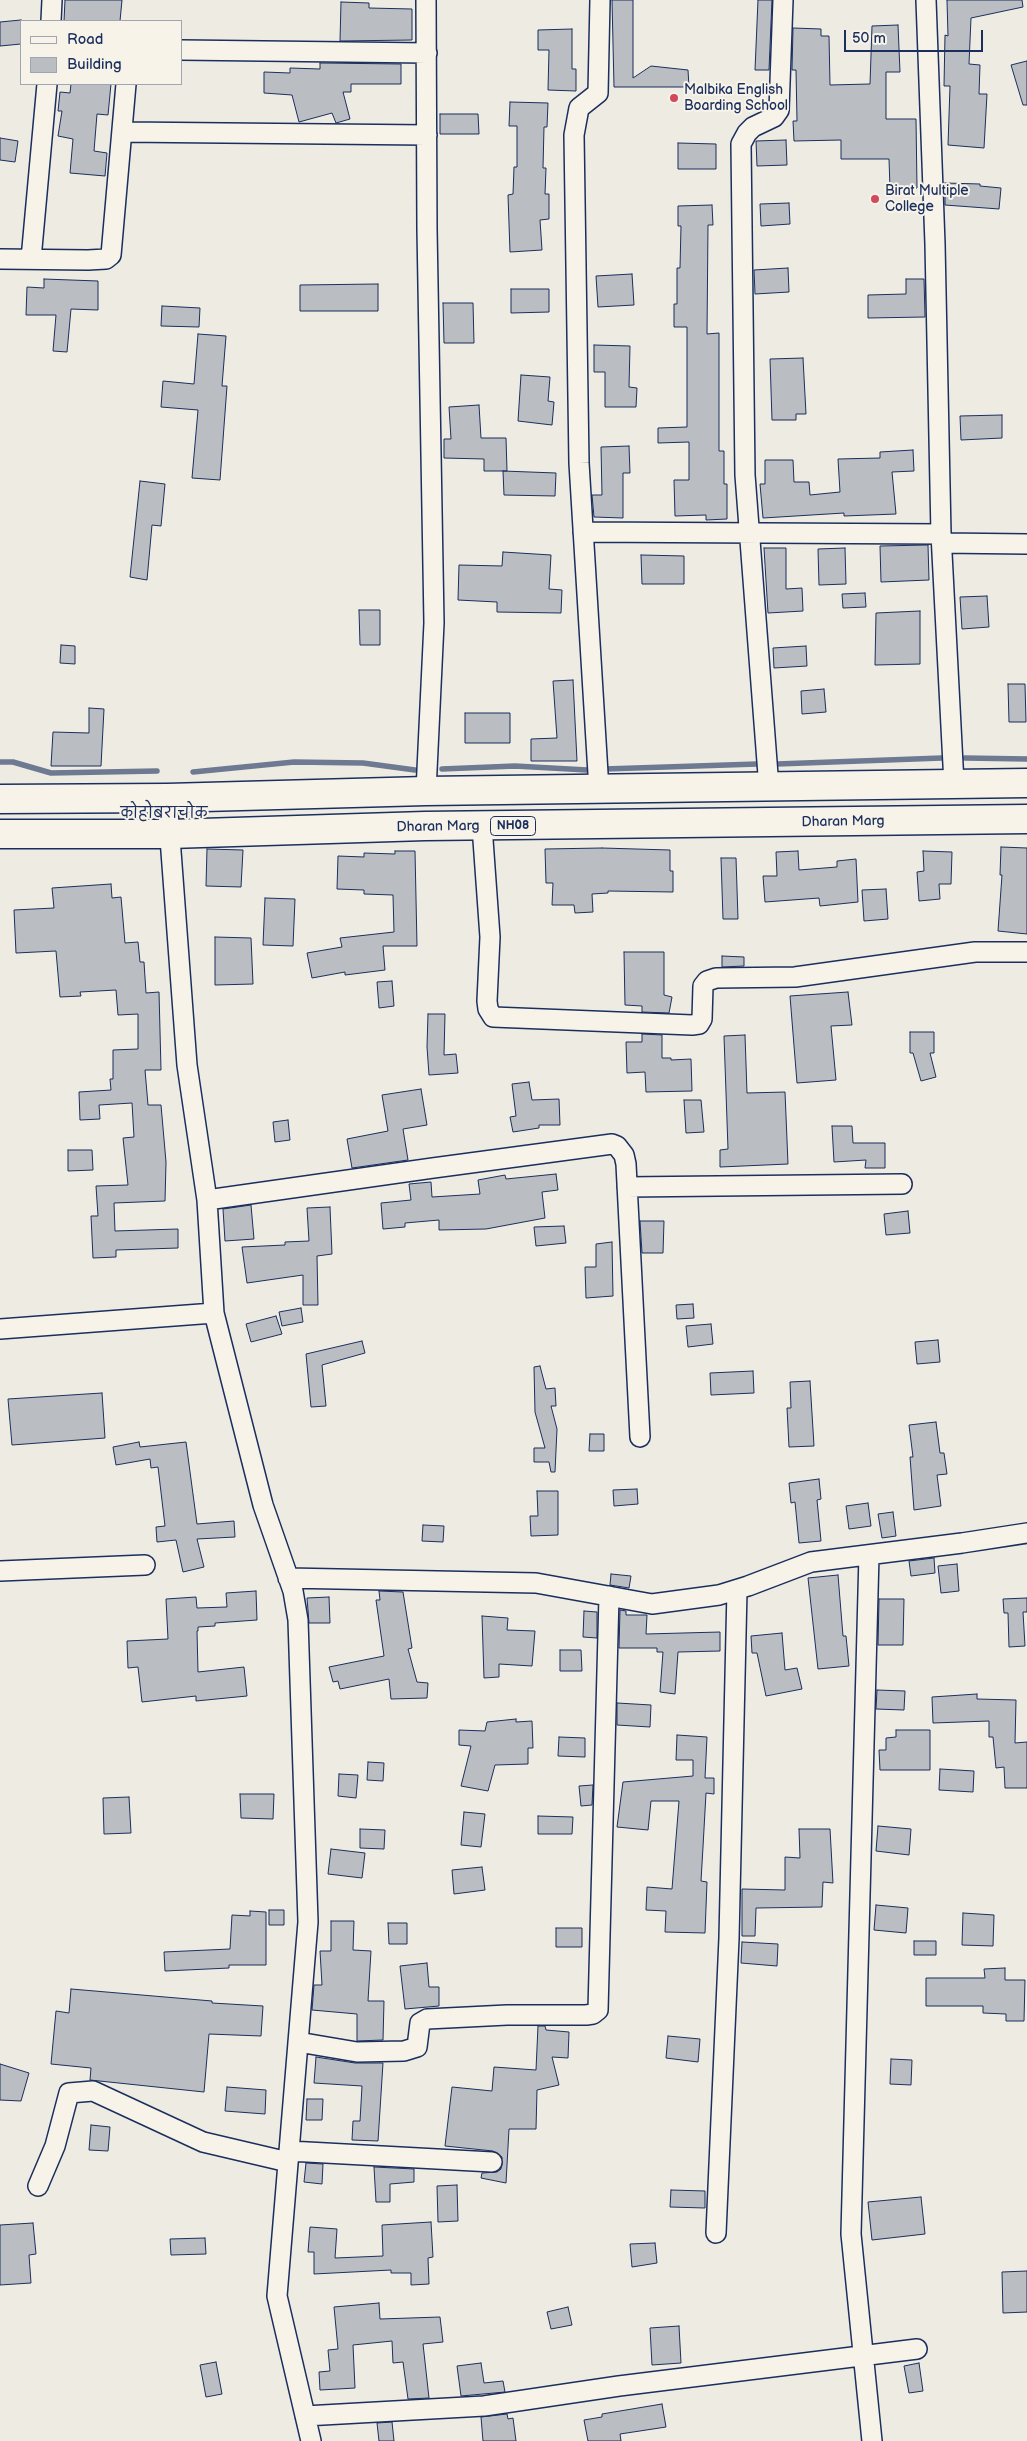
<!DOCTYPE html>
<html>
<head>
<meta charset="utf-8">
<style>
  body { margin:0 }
  #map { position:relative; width:1027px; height:2441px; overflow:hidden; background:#eeebe2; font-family:"Balsamiq Sans",sans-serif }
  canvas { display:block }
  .legend { position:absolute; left:20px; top:20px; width:162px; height:65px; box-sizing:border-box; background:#f7f3e8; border:1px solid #9fa5b1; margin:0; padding:6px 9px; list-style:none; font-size:15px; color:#1b2f5e }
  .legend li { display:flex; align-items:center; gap:10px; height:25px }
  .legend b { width:25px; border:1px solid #9fa5b1 }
  .scale { position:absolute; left:844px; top:30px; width:139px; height:22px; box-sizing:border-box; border:2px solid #1b2f5e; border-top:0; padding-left:6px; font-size:15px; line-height:18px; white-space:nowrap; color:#1b2f5e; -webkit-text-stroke:4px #f7f3e8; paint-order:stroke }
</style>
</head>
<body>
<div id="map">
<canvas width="1027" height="2441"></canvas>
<ul class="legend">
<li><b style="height:6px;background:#f7f3e8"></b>Road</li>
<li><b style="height:14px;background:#babdc2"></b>Building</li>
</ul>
<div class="scale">50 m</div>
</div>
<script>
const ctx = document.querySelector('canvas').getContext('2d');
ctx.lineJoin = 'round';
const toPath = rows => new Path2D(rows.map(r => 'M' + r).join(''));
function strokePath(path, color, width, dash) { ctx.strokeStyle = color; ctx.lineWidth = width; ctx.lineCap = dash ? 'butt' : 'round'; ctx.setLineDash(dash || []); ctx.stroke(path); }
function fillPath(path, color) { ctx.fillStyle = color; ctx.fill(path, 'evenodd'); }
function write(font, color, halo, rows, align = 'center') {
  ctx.font = font + ' "Balsamiq Sans","Playpen Sans Deva",sans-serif'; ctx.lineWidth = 4; ctx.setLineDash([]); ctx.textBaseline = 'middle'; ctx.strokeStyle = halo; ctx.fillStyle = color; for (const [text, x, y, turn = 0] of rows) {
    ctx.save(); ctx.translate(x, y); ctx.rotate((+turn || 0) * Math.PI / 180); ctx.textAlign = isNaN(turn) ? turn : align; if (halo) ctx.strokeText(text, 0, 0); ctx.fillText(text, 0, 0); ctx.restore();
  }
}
strokePath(toPath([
  [965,758,1027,759],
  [0,762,13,762,51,773,157,771],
  [777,764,942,758],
  [442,769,515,766,587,770],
  [605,769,757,764],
  [193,772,294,762,363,763,415,770]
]), '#6e7992', 5.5);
const building = toPath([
  [65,0,122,0,120,21,64,21,65,0],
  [612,0,633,0,633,78,651,66,688,70,689,87,614,87,612,0],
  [758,0,772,0,769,70,755,70,758,0],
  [947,0,1022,0,1023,7,971,18,969,64,980,65,979,94,987,94,984,148,948,145,950,86,944,86,945,35,948,36,947,0],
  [341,2,369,3,369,8,412,9,412,40,340,41,341,2],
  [21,20,21,44,0,46,0,22,21,20],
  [898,25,900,72,886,72,886,119,916,119,917,188,890,188,889,159,841,159,841,140,794,141,793,121,797,121,796,70,792,70,793,28,821,29,821,36,829,36,830,85,870,84,872,26,898,25],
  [572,29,572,69,576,69,576,91,548,90,549,50,538,50,538,30,572,29],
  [1027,61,1027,105,1023,105,1011,65,1027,61],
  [320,63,401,64,401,84,351,84,351,92,343,92,350,119,336,123,332,113,299,122,292,95,264,93,264,72,290,73,290,68,320,69,320,63],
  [71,84,111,84,108,115,97,114,94,151,107,153,105,176,70,173,73,139,58,136,62,111,58,111,60,92,70,93,71,84],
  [510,102,548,103,547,127,544,127,543,168,546,168,545,194,549,194,549,219,540,220,542,250,510,252,508,195,513,194,514,167,517,167,517,126,509,126,510,102],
  [440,114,478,114,479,134,440,134,440,114],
  [0,138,18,141,15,162,0,160,0,138],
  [786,140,787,165,757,166,756,141,786,140],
  [678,143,716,144,716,169,678,169,678,143],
  [945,183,980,184,980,186,1001,188,999,209,945,205,945,183],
  [789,203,790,224,761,226,760,204,789,203],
  [712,205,713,225,708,225,707,334,719,333,719,451,724,451,724,484,727,484,727,519,706,520,706,515,675,516,674,480,689,480,689,442,658,443,658,428,687,427,687,327,674,327,674,304,677,304,677,268,680,268,681,226,678,226,678,206,712,205],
  [788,268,789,292,755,294,754,270,788,268],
  [632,274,634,305,598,307,596,276,632,274],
  [44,279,98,281,98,310,71,309,67,352,53,351,56,315,26,315,27,287,44,288,44,279],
  [906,279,924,279,925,317,868,318,868,295,906,294,906,279],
  [378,284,378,311,300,311,300,285,378,284],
  [511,289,549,289,549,312,511,313,511,289],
  [443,303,473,303,474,343,444,343,443,303],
  [162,306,200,308,199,327,161,326,162,306],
  [198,334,226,336,222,386,227,386,220,480,192,478,198,410,161,407,163,381,194,384,198,334],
  [594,345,630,346,629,387,637,388,636,407,605,407,605,372,594,372,594,345],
  [803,358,806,414,796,414,796,420,772,420,770,359,803,358],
  [521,375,550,377,548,401,554,402,552,425,518,421,521,375],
  [479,405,481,438,506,438,507,471,484,471,484,459,444,458,444,439,451,439,449,407,479,405],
  [1002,415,1002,438,961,440,960,416,1002,415],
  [629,446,630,473,623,473,623,518,594,517,592,495,602,495,601,447,629,446],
  [913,450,914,471,892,472,896,514,844,516,844,513,763,518,760,484,765,484,765,460,793,460,794,482,809,482,810,495,840,492,838,459,880,458,880,452,913,450],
  [503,471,556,473,555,496,504,495,503,471],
  [140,481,165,484,161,526,152,525,147,580,130,577,140,481],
  [928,545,929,580,881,582,880,546,928,545],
  [764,548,786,548,786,589,802,588,803,611,768,613,764,548],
  [845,548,846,584,819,585,818,549,845,548],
  [503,552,551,555,549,589,562,590,561,613,497,612,497,602,458,600,459,565,502,566,503,552],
  [641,555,684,556,684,584,642,584,641,555],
  [865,593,866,607,843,608,842,594,865,593],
  [987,596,989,627,962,629,960,597,987,596],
  [359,610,380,610,380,645,360,645,359,610],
  [920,611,920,664,875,665,876,613,920,611],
  [61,645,75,646,75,664,60,663,61,645],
  [806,646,807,666,774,668,773,648,806,646],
  [573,680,577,761,531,761,531,739,557,738,553,681,573,680],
  [1008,684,1025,684,1026,722,1009,722,1008,684],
  [824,689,826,712,802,714,801,691,824,689],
  [89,708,104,709,101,766,51,766,53,732,89,733,89,708],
  [465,713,510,713,510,743,465,743,465,713],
  [1001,847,1027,848,1027,934,998,931,1002,875,1000,875,1001,847],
  [602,848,670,850,670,871,673,871,673,892,608,891,608,893,592,894,593,912,575,913,574,905,552,905,553,883,546,883,545,849,602,848],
  [207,849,243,850,241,887,206,886,207,849],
  [395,851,415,851,417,946,383,946,385,970,345,975,345,972,312,978,307,953,342,947,340,938,394,932,393,895,364,894,364,890,337,889,338,856,364,857,364,853,395,854,395,851],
  [798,851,799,870,837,867,837,861,856,859,858,902,820,906,819,898,765,902,763,876,777,876,776,852,798,851],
  [923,851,952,852,951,884,939,884,940,899,919,901,917,872,924,871,923,851],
  [721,858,736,858,738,919,723,919,721,858],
  [111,884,112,898,121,897,125,943,138,942,140,962,144,962,146,993,159,992,161,1070,145,1070,148,1105,161,1105,166,1162,165,1201,114,1203,115,1231,178,1229,178,1248,116,1250,116,1257,93,1258,91,1216,98,1216,96,1186,128,1185,123,1138,134,1137,132,1103,99,1105,100,1119,80,1120,79,1092,111,1090,110,1079,113,1079,113,1050,138,1049,138,1014,118,1015,116,990,80,992,81,996,60,997,56,951,16,953,14,910,54,908,52,888,111,884],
  [886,889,888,919,864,921,862,890,886,889],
  [265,898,295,899,293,946,263,945,265,898],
  [215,937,251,938,253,984,215,985,215,937],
  [624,952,664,952,664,995,672,997,669,1013,642,1012,642,1006,625,1005,624,952],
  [722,956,744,957,744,966,722,967,722,956],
  [392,981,394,1006,379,1008,377,982,392,981],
  [848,992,852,1025,831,1026,836,1080,797,1083,790,996,848,992],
  [428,1014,445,1014,444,1055,456,1054,458,1073,429,1075,427,1047,428,1014],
  [910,1032,934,1032,934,1053,930,1053,936,1077,921,1081,913,1053,910,1053,910,1032],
  [642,1034,662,1035,662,1058,671,1058,671,1060,691,1059,692,1091,646,1092,645,1072,627,1073,626,1042,642,1042,642,1034],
  [745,1035,747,1093,785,1092,788,1164,720,1167,720,1150,728,1149,724,1036,745,1035],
  [529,1082,532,1100,559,1099,560,1125,539,1125,539,1128,513,1132,510,1117,516,1116,512,1084,529,1082],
  [421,1089,427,1125,403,1129,408,1160,352,1168,347,1139,388,1131,382,1095,421,1089],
  [684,1100,701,1100,704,1132,686,1133,684,1100],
  [288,1120,290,1140,275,1142,273,1122,288,1120],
  [832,1126,852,1126,853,1143,885,1143,885,1168,865,1168,866,1160,834,1162,832,1126],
  [68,1150,92,1150,93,1170,68,1171,68,1150],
  [556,1174,558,1190,542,1192,545,1218,486,1229,439,1230,439,1220,405,1223,405,1227,383,1229,381,1203,411,1200,409,1184,431,1182,432,1197,480,1194,478,1180,505,1175,506,1179,556,1174],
  [251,1205,254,1239,225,1241,223,1209,251,1205],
  [330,1207,332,1254,317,1256,318,1305,303,1305,303,1275,247,1283,242,1247,285,1245,285,1242,309,1241,307,1208,330,1207],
  [908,1211,910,1233,886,1235,884,1214,908,1211],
  [640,1221,664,1221,663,1253,642,1253,640,1221],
  [564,1226,566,1243,536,1246,534,1227,564,1226],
  [612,1242,613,1296,586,1298,585,1267,596,1267,596,1244,612,1242],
  [693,1304,694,1318,677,1319,676,1305,693,1304],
  [301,1308,303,1322,282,1326,279,1312,301,1308],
  [276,1316,282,1334,251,1342,246,1324,276,1316],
  [711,1324,713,1344,688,1347,686,1326,711,1324],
  [938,1340,940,1362,917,1364,915,1342,938,1340],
  [362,1341,365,1353,322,1365,326,1406,311,1407,306,1354,362,1341],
  [540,1366,546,1389,555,1388,556,1406,551,1406,557,1429,555,1472,551,1472,549,1462,534,1462,534,1448,545,1448,535,1412,534,1367,540,1366],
  [753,1371,754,1393,711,1395,710,1373,753,1371],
  [810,1381,814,1446,789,1447,787,1408,791,1408,790,1382,810,1381],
  [102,1393,105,1438,12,1445,8,1399,102,1393],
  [936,1422,940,1453,944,1453,947,1474,937,1475,941,1506,914,1510,910,1457,913,1457,909,1425,936,1422],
  [590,1434,604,1434,604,1451,589,1451,590,1434],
  [139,1442,140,1447,186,1442,197,1524,234,1521,235,1537,197,1539,204,1567,183,1572,176,1540,157,1542,156,1527,165,1526,158,1467,151,1468,150,1459,116,1465,113,1447,139,1442],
  [819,1479,821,1499,817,1500,821,1541,799,1543,795,1502,791,1503,789,1483,819,1479],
  [637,1489,638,1504,614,1506,613,1490,637,1489],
  [537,1491,558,1491,558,1535,531,1536,530,1516,538,1516,537,1491],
  [868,1503,871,1526,849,1529,846,1506,868,1503],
  [893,1512,896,1536,882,1538,878,1514,893,1512],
  [423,1525,444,1526,443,1542,422,1541,423,1525],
  [934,1558,935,1573,911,1576,909,1561,934,1558],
  [957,1564,959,1591,941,1593,938,1566,957,1564],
  [611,1574,631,1576,629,1588,610,1585,611,1574],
  [838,1575,843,1636,846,1636,849,1666,818,1669,808,1578,838,1575],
  [256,1591,257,1620,215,1623,215,1626,198,1627,198,1631,197,1631,198,1672,244,1667,247,1696,196,1701,196,1696,142,1702,138,1667,128,1668,127,1641,168,1639,166,1599,196,1597,197,1608,227,1607,226,1593,256,1591],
  [379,1591,403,1592,412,1648,408,1649,417,1682,428,1683,427,1698,391,1699,389,1679,340,1689,338,1681,333,1682,329,1667,384,1656,376,1600,380,1600,379,1591],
  [329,1597,330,1623,309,1623,307,1598,329,1597],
  [1027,1598,1027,1612,1023,1612,1025,1646,1009,1647,1008,1613,1004,1613,1003,1599,1027,1598],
  [879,1599,904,1599,903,1645,878,1645,879,1599],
  [620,1610,626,1611,626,1615,647,1615,646,1634,720,1632,720,1651,678,1652,675,1694,660,1692,663,1652,657,1652,657,1648,619,1648,620,1610],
  [584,1611,597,1612,597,1638,583,1637,584,1611],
  [482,1616,508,1618,507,1630,535,1631,532,1666,499,1664,499,1677,484,1678,482,1616],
  [782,1633,785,1670,797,1668,802,1689,766,1696,757,1653,752,1653,751,1636,782,1633],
  [560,1650,581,1650,582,1671,560,1671,560,1650],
  [877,1690,905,1691,904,1710,876,1709,877,1690],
  [977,1694,977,1699,1016,1700,1015,1743,1027,1742,1027,1788,1005,1788,1004,1767,996,1768,993,1737,989,1737,989,1721,933,1723,932,1697,977,1694],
  [617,1703,651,1705,650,1727,617,1725,617,1703],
  [516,1719,516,1722,532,1721,533,1748,528,1748,528,1764,495,1765,488,1791,461,1786,471,1746,459,1745,459,1730,485,1731,487,1722,516,1719],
  [896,1730,930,1730,930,1770,880,1770,879,1750,886,1750,886,1738,896,1737,896,1730],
  [677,1735,707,1737,705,1778,714,1778,714,1794,706,1793,703,1847,701,1881,707,1882,705,1933,665,1932,666,1911,646,1910,647,1887,672,1889,679,1801,651,1801,648,1830,617,1827,623,1782,693,1776,693,1760,676,1760,677,1735],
  [559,1737,585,1738,585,1757,558,1756,559,1737],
  [368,1762,384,1763,383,1781,367,1780,368,1762],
  [940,1769,974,1771,973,1792,939,1790,940,1769],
  [339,1774,358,1775,356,1798,338,1796,339,1774],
  [593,1785,592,1805,581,1806,579,1786,593,1785],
  [240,1794,274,1794,273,1819,241,1818,240,1794],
  [129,1797,131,1833,104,1834,103,1798,129,1797],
  [464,1812,485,1814,481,1847,461,1845,464,1812],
  [538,1816,573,1817,572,1834,538,1834,538,1816],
  [878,1826,911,1829,909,1855,876,1851,878,1826],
  [360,1829,385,1830,384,1849,360,1848,360,1829],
  [799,1829,830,1829,833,1883,823,1882,822,1907,756,1908,755,1936,742,1936,742,1889,785,1890,785,1857,800,1858,799,1829],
  [331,1849,365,1853,362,1878,328,1874,331,1849],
  [482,1867,485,1890,454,1894,452,1870,482,1867],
  [876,1905,908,1908,906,1933,874,1930,876,1905],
  [269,1910,284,1910,284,1925,269,1925,269,1910],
  [250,1911,266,1912,266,1965,229,1965,229,1968,165,1971,164,1952,230,1949,232,1915,250,1916,250,1911],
  [963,1913,994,1915,993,1946,962,1945,963,1913],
  [331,1921,354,1921,353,1950,371,1951,368,2001,384,2001,383,2040,357,2041,357,2014,312,2010,314,1985,322,1985,320,1951,331,1951,331,1921],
  [388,1923,407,1923,407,1944,389,1944,388,1923],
  [556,1928,582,1928,582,1947,556,1947,556,1928],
  [914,1941,936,1941,936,1955,914,1955,914,1941],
  [742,1942,778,1944,777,1966,741,1963,742,1942],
  [427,1963,429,1987,439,1987,439,2006,405,2009,400,1966,427,1963],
  [1005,1968,1005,1980,1025,1980,1024,2021,1006,2021,1006,2014,983,2013,983,2006,926,2006,926,1978,985,1978,984,1969,1005,1968],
  [71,1989,212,2001,212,2003,263,2006,261,2036,209,2034,204,2092,90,2080,91,2068,51,2064,56,2011,69,2013,71,1989],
  [538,2026,545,2026,546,2030,569,2032,568,2058,552,2057,559,2085,537,2090,536,2129,509,2129,506,2183,481,2178,482,2173,497,2172,501,2169,502,2157,493,2151,445,2146,452,2087,492,2091,494,2067,536,2070,538,2026],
  [668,2036,700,2039,698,2062,666,2058,668,2036],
  [316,2057,355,2063,383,2063,378,2141,352,2140,353,2121,360,2121,362,2086,314,2083,316,2057],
  [891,2059,912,2060,911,2085,890,2084,891,2059],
  [0,2064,29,2073,21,2101,0,2100,0,2064],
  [227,2087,266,2090,265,2114,225,2111,227,2087],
  [307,2099,323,2099,322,2120,306,2120,307,2099],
  [91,2125,110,2127,108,2151,89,2150,91,2125],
  [306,2163,323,2164,322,2184,304,2182,306,2163],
  [374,2167,414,2169,414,2182,390,2184,390,2202,376,2202,374,2167],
  [457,2185,458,2221,438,2222,437,2186,457,2185],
  [671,2190,705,2191,705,2208,670,2207,671,2190],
  [921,2197,925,2234,872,2240,868,2202,921,2197],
  [431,2222,433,2257,428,2258,429,2284,411,2285,411,2273,391,2273,391,2270,314,2274,314,2252,308,2252,310,2227,337,2229,335,2258,383,2256,382,2225,431,2222],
  [33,2223,36,2254,29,2255,31,2283,0,2285,0,2225,33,2223],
  [205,2238,206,2254,171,2255,170,2239,205,2238],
  [655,2243,657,2263,632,2267,630,2244,655,2243],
  [1027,2271,1027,2312,1003,2313,1002,2272,1027,2271],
  [379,2303,380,2319,440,2317,443,2342,423,2344,429,2398,408,2399,403,2362,393,2363,392,2341,353,2345,355,2388,320,2390,319,2372,330,2371,328,2350,338,2349,334,2307,379,2303],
  [568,2307,572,2325,551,2329,547,2312,568,2307],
  [679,2326,681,2363,652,2365,650,2328,679,2326],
  [216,2362,222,2394,206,2397,200,2365,216,2362],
  [481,2363,484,2383,503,2381,505,2392,461,2396,457,2366,481,2363],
  [919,2363,923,2391,909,2393,904,2366,919,2363],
  [662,2404,666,2427,620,2434,621,2441,588,2441,584,2420,602,2417,602,2414,662,2404],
  [507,2414,508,2419,513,2418,516,2441,483,2441,481,2417,507,2414],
  [392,2422,394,2441,379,2441,377,2423,392,2422]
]);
fillPath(building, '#babdc2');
strokePath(building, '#1b2f5e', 1);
const minor = toPath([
  [926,0,935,244,941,534,954,784],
  [51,21,52,0],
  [181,50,427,53],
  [123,132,427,135],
  [0,259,88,260,106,259,111,255,126,84],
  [31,259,47,84],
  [583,532,941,534],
  [942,543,1027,544],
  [769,788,745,475,741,144,747,133,753,127,774,117,779,110,783,0],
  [599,790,579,463,574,135,579,108,598,93,600,0],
  [426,791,434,623,427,229,426,0],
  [167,798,187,1065,207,1200,214,1313,263,1505,293,1591,298,1620,308,1922,277,2296,311,2441],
  [482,826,490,937,487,1001,488,1009,493,1017,692,1025,699,1024,702,1019,703,986,707,981,716,978,795,977,975,952,1027,952],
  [627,1187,902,1184],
  [207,1200,433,1168,612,1144,617,1146,624,1155,626,1164,640,1437],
  [0,1329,214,1313],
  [869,1555,851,2234,872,2441],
  [0,1571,145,1565],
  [288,1578,536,1583,652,1604,719,1595,748,1586,811,1562,962,1543,1027,1533],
  [298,2042,357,2052,404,2051,417,2047,420,2023,427,2019,507,2015,586,2015,593,2014,598,2010,609,1596],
  [289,2151,492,2162],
  [38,2186,55,2146,69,2093,93,2091,203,2142,288,2162],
  [716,2233,729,1938,737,1590],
  [305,2416,484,2406,619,2386,917,2349]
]);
const primary = toPath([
  [0,799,167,798,426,791,1027,783],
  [0,834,170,834,425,826,1027,819]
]);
strokePath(minor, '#1b2f5e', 22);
strokePath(primary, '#1b2f5e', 31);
strokePath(minor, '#f7f3e8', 19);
strokePath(primary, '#f7f3e8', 28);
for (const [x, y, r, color] of [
  [674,98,5,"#d1495b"],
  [875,199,5,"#d1495b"]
]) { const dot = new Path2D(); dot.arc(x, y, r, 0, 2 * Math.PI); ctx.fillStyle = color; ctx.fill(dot); strokePath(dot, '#f7f3e8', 2); }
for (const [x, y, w] of [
  [513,826,45]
]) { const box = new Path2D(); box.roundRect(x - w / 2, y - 9.5, w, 19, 4); ctx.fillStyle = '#f7f3e8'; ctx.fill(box); strokePath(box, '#1b2f5e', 1); }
write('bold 12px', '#1b2f5e', null, [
  ["NH08",513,826]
]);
write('14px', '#1b2f5e', '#f7f3e8', [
  ["Malbika English",684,90],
  ["Boarding School",684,106],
  ["Birat Multiple",885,191],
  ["College",885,207]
], 'left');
write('14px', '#1b2f5e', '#f7f3e8', [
  ["Dharan Marg",843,822,-1],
  ["Dharan Marg",438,827,-1]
]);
write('15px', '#1b2f5e', '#f7f3e8', [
  ["कोहोबराचोक",164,814]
]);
</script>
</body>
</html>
